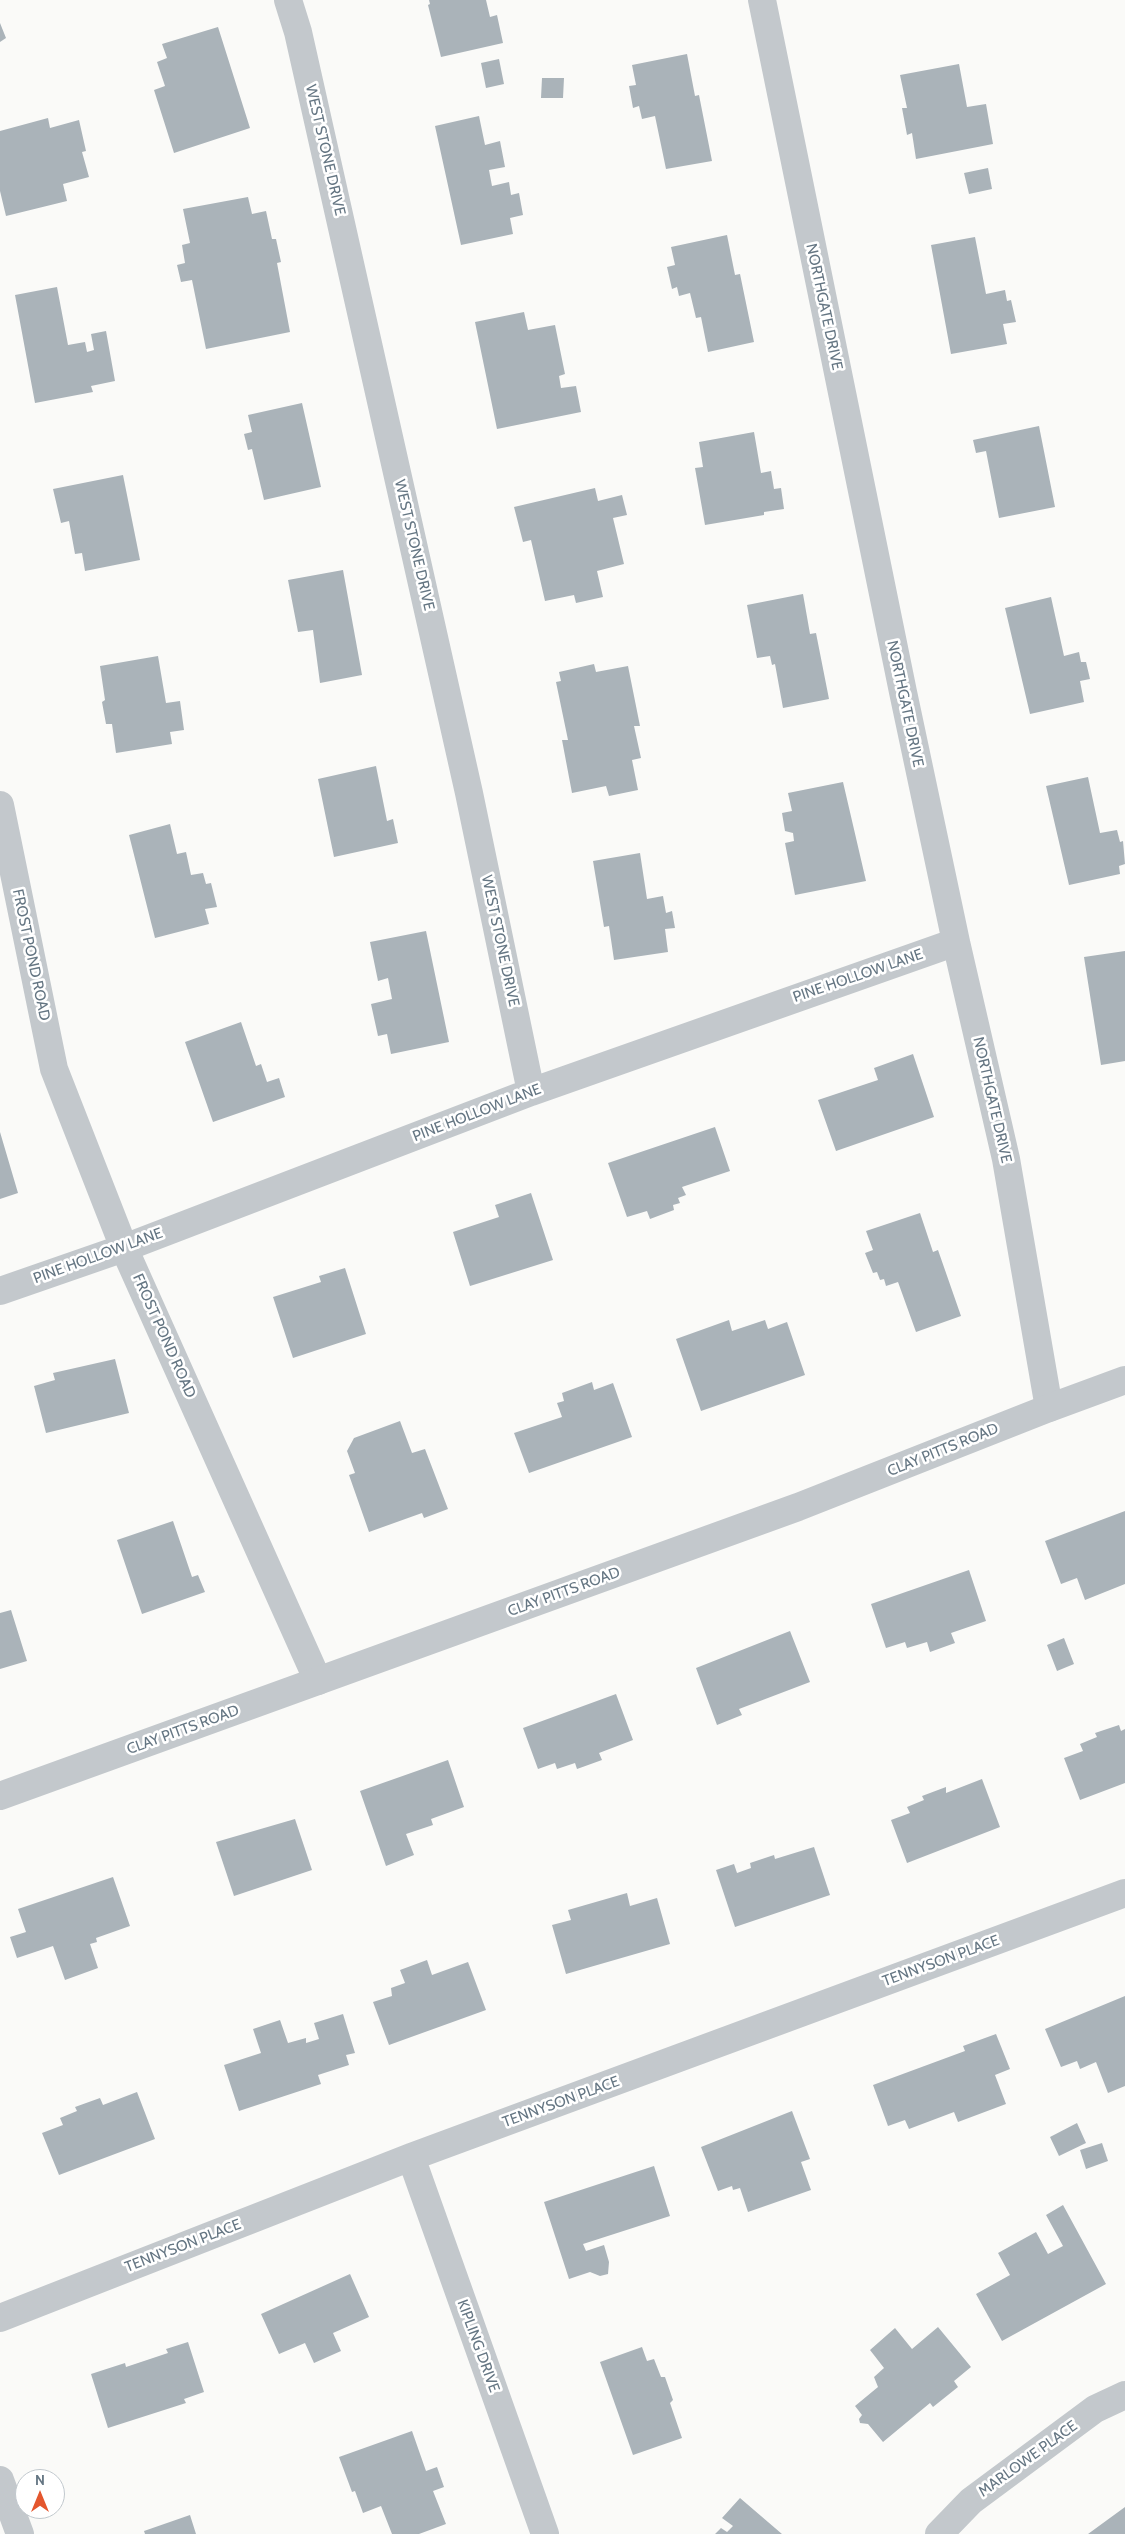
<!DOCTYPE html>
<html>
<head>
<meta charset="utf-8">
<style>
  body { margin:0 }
  #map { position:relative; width:1125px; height:2534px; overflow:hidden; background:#fafaf8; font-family:Cabin,sans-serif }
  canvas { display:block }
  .north { position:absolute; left:15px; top:2469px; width:50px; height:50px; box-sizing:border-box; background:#fff; border:1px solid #c1c8cd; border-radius:50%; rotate:0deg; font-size:14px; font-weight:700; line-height:20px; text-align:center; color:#657683 }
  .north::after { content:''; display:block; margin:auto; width:18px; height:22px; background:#e4572e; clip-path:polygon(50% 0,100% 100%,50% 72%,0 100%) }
</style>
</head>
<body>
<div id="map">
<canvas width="1125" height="2534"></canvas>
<div class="north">N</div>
</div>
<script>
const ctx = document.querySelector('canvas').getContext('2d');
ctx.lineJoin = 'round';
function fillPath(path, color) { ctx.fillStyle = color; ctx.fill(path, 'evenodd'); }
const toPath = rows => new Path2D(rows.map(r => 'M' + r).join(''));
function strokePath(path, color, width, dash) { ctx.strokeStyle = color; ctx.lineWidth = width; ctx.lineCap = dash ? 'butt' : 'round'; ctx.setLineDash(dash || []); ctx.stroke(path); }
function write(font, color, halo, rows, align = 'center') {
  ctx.font = font + ' Cabin,sans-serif'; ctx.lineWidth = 5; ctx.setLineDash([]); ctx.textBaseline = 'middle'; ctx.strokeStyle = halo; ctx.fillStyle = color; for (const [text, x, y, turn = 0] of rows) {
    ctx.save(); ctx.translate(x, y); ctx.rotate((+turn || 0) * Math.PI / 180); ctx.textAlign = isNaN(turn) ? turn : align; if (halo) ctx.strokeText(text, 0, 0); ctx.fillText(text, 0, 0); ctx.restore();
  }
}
fillPath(toPath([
  [429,0,486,0,490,17,497,15,503,43,441,57,428,5,430,4],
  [0,23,6,38,0,42],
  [218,27,250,128,174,153,154,90,165,86,157,62,167,58,162,44],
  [687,54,695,96,699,95,712,161,666,169,655,116,642,119,639,106,633,108,629,86,636,85,632,65],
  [499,59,504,84,486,88,481,63],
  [959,64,967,107,986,104,993,144,916,159,912,133,907,135,902,108,907,108,900,75],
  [542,78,564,78,563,98,541,98],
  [479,116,485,145,500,141,505,167,489,170,492,186,509,182,511,195,519,193,523,215,510,218,513,234,461,245,435,126],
  [48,118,50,128,79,120,86,151,82,152,89,177,63,184,67,201,6,216,0,191,0,131],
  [988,168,992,189,969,194,964,173],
  [248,197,252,214,266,211,272,239,276,239,281,262,277,263,290,332,206,349,192,280,181,282,177,265,185,263,182,245,190,243,183,209],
  [727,235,735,275,740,274,754,342,708,352,701,317,696,318,690,293,679,296,677,287,672,289,667,267,675,265,671,247],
  [975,237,986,294,1005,290,1007,301,1011,300,1016,322,1003,324,1007,344,951,354,931,245],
  [57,287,68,345,85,342,87,352,94,350,91,334,106,331,115,381,91,386,93,392,35,403,15,295],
  [524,312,528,330,555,325,565,374,559,376,561,388,576,386,581,412,497,429,475,322],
  [302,403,321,487,264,500,252,449,248,450,244,434,252,432,248,415],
  [1039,426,1055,507,999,518,986,451,976,453,973,440],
  [754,432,761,473,771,471,774,489,781,488,784,509,764,512,764,515,705,525,695,468,703,467,699,442],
  [123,475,140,560,85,571,82,553,75,554,69,521,61,523,53,489],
  [595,488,598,501,622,495,627,515,613,518,624,564,597,571,603,597,576,603,574,595,545,601,531,540,523,542,514,507],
  [343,570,362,675,320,683,313,630,298,632,288,580],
  [803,594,810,634,816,633,829,699,783,708,775,664,772,665,770,656,757,658,747,605],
  [1051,597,1064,656,1079,652,1081,662,1086,662,1090,679,1080,681,1084,702,1030,714,1005,608],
  [158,656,166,703,180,701,184,730,170,732,172,744,116,753,112,724,106,724,102,702,105,700,100,666],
  [594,664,596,672,628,666,640,726,634,726,641,758,632,760,638,790,609,796,606,786,572,793,562,740,568,740,556,682,561,681,559,672],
  [376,766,387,821,393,819,398,843,334,857,318,779],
  [1088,777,1100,833,1117,830,1120,842,1123,841,1125,864,1119,866,1120,874,1069,885,1046,786],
  [843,782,866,881,795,895,785,843,794,841,793,833,785,831,782,813,792,811,788,793],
  [170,824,177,854,186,852,191,875,203,873,206,884,211,883,217,907,205,909,209,924,155,938,129,835],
  [640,853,647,899,663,896,666,913,672,911,675,928,665,929,668,952,614,960,609,926,604,927,593,861],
  [426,931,449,1042,391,1054,387,1034,378,1036,371,1004,392,999,388,978,378,981,370,942],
  [1125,951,1125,1061,1101,1065,1084,957],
  [241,1022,256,1066,261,1064,267,1082,279,1078,285,1097,213,1122,185,1042],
  [913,1054,934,1117,836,1151,818,1100,878,1080,874,1068],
  [715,1127,730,1171,682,1187,686,1195,678,1198,680,1203,673,1205,674,1210,650,1219,647,1211,627,1217,608,1163],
  [0,1132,18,1193,0,1199],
  [531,1193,553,1260,470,1286,453,1232,499,1217,495,1205],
  [920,1213,933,1252,938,1250,961,1316,916,1332,898,1282,886,1286,884,1279,880,1280,877,1272,873,1273,865,1253,873,1250,866,1231],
  [345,1268,366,1334,293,1358,273,1297,321,1282,319,1276],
  [729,1320,732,1331,765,1320,768,1329,787,1322,805,1375,701,1411,676,1339],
  [115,1359,129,1413,46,1433,34,1386,55,1380,53,1373],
  [592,1382,594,1390,613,1383,632,1437,529,1473,514,1433,562,1417,557,1403,564,1401,562,1393],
  [400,1421,412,1453,425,1449,448,1509,424,1518,422,1513,369,1532,349,1475,355,1473,347,1451,354,1438],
  [1125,1511,1125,1584,1085,1600,1077,1578,1061,1584,1045,1541],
  [173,1521,192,1577,198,1575,205,1592,142,1614,117,1540],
  [969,1570,986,1621,951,1633,955,1643,930,1652,927,1642,907,1648,905,1642,886,1648,871,1604],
  [11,1610,27,1661,0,1669,0,1613],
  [790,1631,810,1682,739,1709,742,1715,717,1725,696,1668],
  [1064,1638,1074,1664,1057,1671,1047,1645],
  [616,1694,633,1740,599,1753,602,1760,577,1769,575,1763,557,1769,555,1763,538,1769,523,1728],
  [1119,1725,1121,1731,1125,1729,1125,1783,1080,1800,1064,1758,1083,1751,1080,1744,1097,1737,1095,1733],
  [448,1760,464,1807,431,1819,433,1825,406,1834,414,1855,386,1866,360,1791],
  [982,1779,1000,1827,907,1863,891,1820,910,1813,907,1807,924,1800,922,1796,946,1787,946,1793],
  [295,1819,312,1870,234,1896,216,1842],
  [814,1847,830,1895,735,1927,716,1870,734,1864,737,1873,751,1868,750,1863,774,1855,775,1859],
  [113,1877,130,1926,96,1938,97,1942,90,1944,98,1968,65,1980,53,1946,17,1958,10,1937,26,1932,18,1909],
  [627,1893,630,1906,657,1898,670,1944,566,1974,552,1925,571,1920,568,1910],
  [427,1960,432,1975,468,1962,486,2010,389,2045,373,2002,392,1996,391,1988,405,1983,400,1970],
  [1125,1996,1125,2086,1108,2093,1096,2062,1080,2069,1077,2061,1061,2067,1045,2029],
  [343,2014,355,2053,346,2055,349,2065,318,2075,321,2084,239,2111,224,2065,261,2053,253,2029,280,2020,288,2043,306,2038,306,2043,319,2039,314,2023],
  [996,2034,1010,2069,995,2075,1006,2104,958,2122,954,2112,909,2129,905,2120,888,2126,873,2085,965,2051,963,2046],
  [137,2092,155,2139,59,2175,42,2133,63,2125,60,2118,77,2111,75,2107,100,2098,103,2105],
  [792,2111,810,2159,801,2162,811,2190,748,2212,740,2188,733,2190,732,2186,718,2191,701,2147],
  [1077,2123,1086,2143,1059,2156,1050,2137],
  [1102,2143,1108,2161,1086,2169,1080,2150],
  [654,2166,670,2216,583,2244,586,2251,604,2245,609,2262,608,2274,600,2276,590,2272,569,2279,544,2202],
  [1063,2205,1106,2284,1002,2341,976,2294,1010,2275,998,2253,1036,2232,1048,2254,1063,2246,1046,2215],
  [350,2274,369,2317,333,2333,341,2351,314,2363,305,2343,279,2354,261,2314],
  [938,2327,971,2367,954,2381,958,2387,933,2407,930,2403,883,2442,868,2424,860,2423,859,2419,862,2415,855,2406,878,2387,874,2377,884,2368,870,2350,895,2328,912,2349],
  [188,2342,204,2392,184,2399,186,2403,108,2428,91,2374,125,2363,126,2367,168,2353,166,2349],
  [642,2347,647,2361,654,2359,661,2377,665,2377,673,2400,670,2403,682,2438,633,2455,600,2362],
  [412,2431,426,2471,437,2467,444,2487,433,2491,446,2524,419,2534,392,2534,381,2506,363,2513,355,2491,352,2492,339,2457],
  [740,2498,782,2534,715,2534,721,2528,727,2532,733,2526,722,2518],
  [1125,2507,1125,2534,1088,2534],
  [190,2515,196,2534,145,2534,144,2531]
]), '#aab3b9');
strokePath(toPath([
  [288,0,298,32,469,793,531,1092],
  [762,0,903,692,956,942,1006,1159,1049,1408],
  [0,805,54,1069,124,1248,318,1681],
  [0,1291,124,1248,531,1092,956,942],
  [411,2157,545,2534],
  [0,2318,411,2157,1125,1893],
  [0,2480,20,2534],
  [939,2534,971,2501,1095,2409,1125,2395]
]), '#c3c8cc', 28);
strokePath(toPath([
  [0,1796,798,1507,1049,1408,1125,1380]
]), '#c3c8cc', 28);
write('15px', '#657683', '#fff', [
  ["WEST STONE DRIVE",325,150,77],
  ["NORTHGATE DRIVE",824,307,78],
  ["WEST STONE DRIVE",414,545,77],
  ["NORTHGATE DRIVE",905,704,78],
  ["WEST STONE DRIVE",500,941,78],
  ["FROST POND ROAD",31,955,78],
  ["PINE HOLLOW LANE",858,976,-19],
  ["NORTHGATE DRIVE",992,1100,77],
  ["PINE HOLLOW LANE",477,1113,-21],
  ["PINE HOLLOW LANE",98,1256,-20],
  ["FROST POND ROAD",164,1336,66],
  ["CLAY PITTS ROAD",943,1450,-22],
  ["CLAY PITTS ROAD",564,1592,-20],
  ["CLAY PITTS ROAD",183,1730,-20],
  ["TENNYSON PLACE",941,1961,-20],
  ["TENNYSON PLACE",561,2102,-20],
  ["TENNYSON PLACE",183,2246,-21],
  ["KIPLING DRIVE",478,2346,70],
  ["MARLOWE PLACE",1028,2459,-36]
]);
</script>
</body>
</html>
